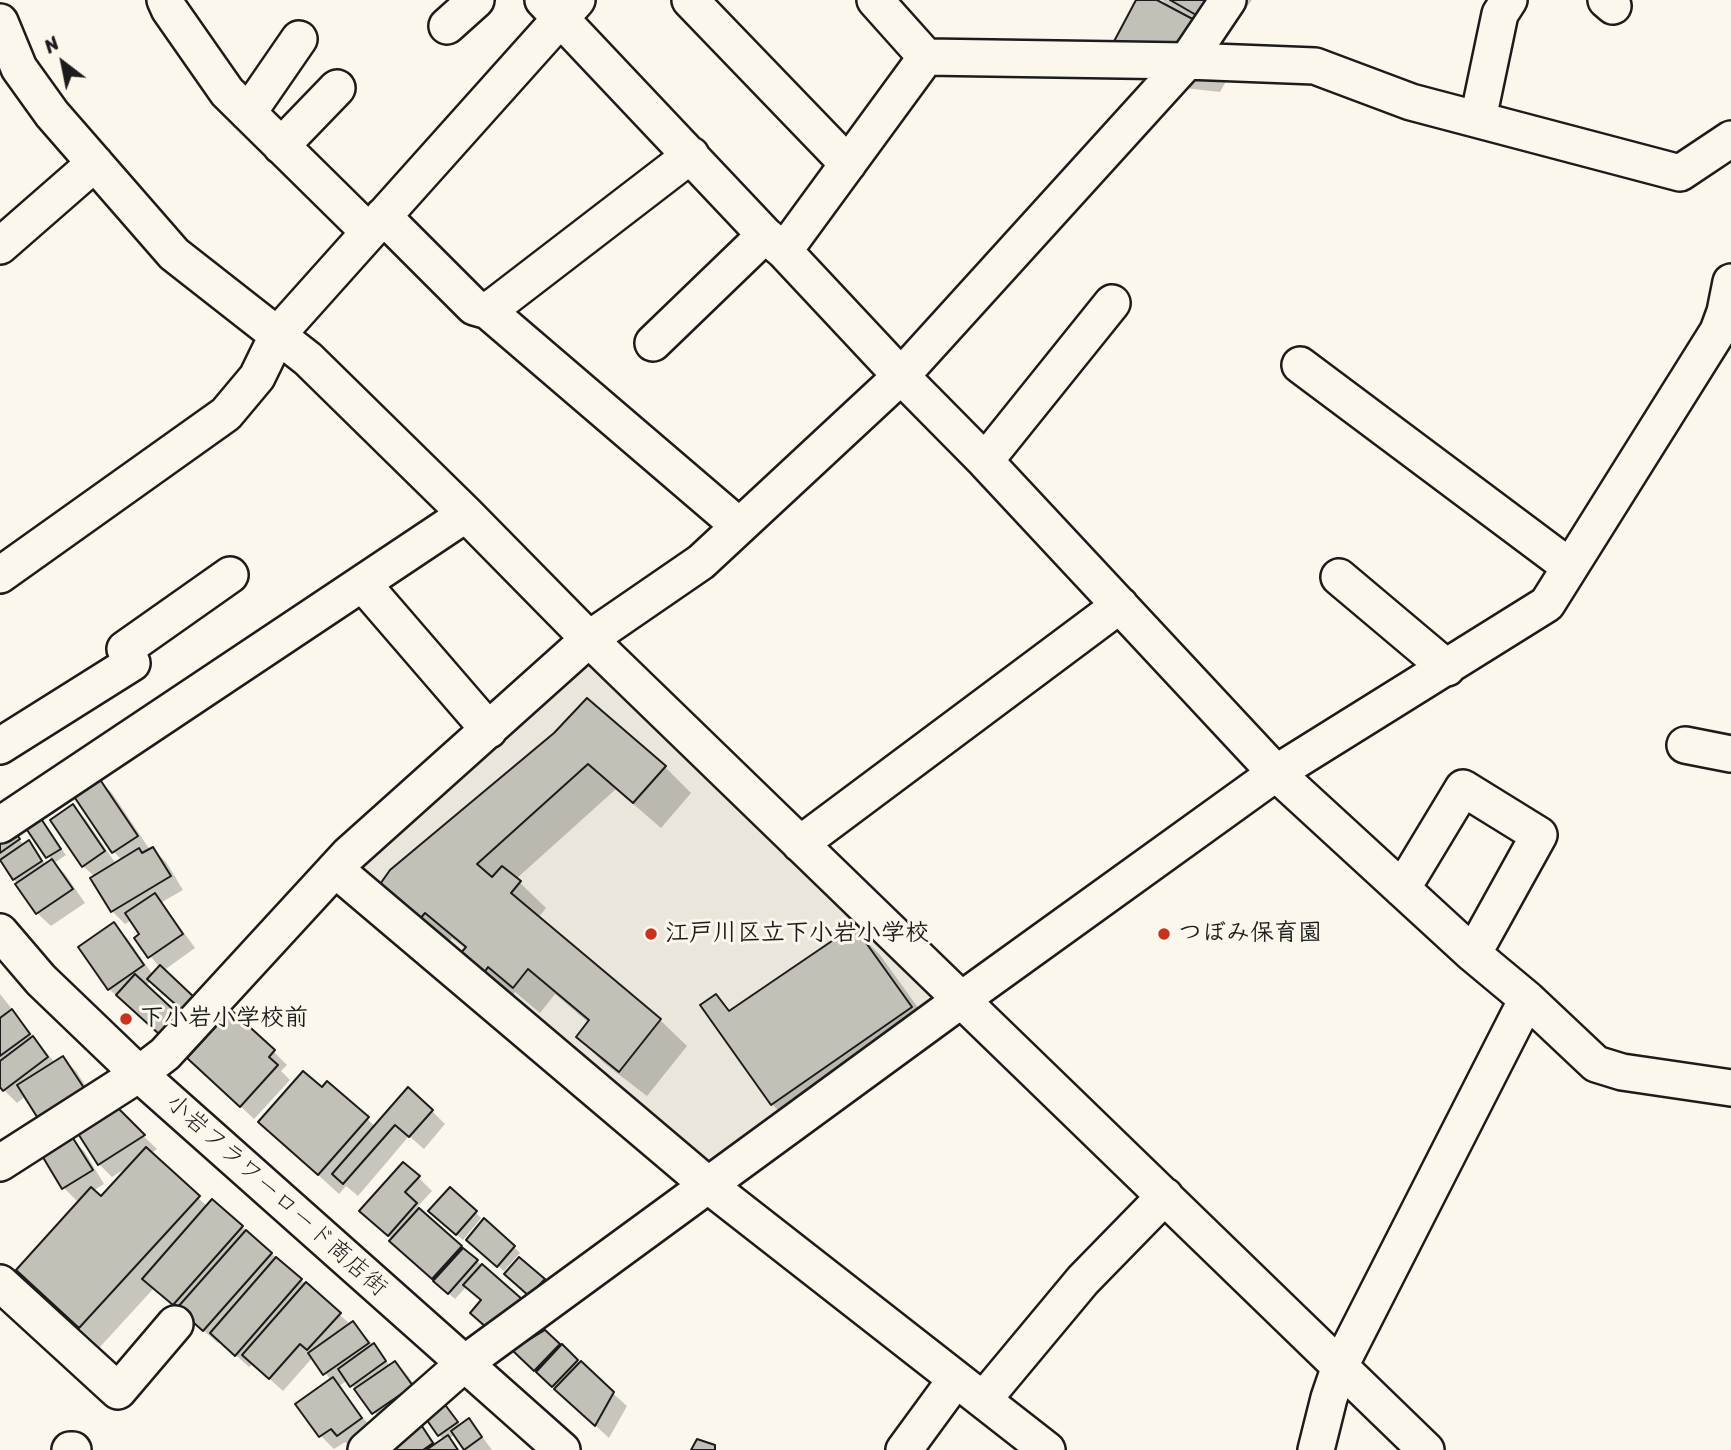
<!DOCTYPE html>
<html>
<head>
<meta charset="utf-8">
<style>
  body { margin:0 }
  #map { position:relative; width:1731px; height:1450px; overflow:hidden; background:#fbf7ec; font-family:Sriracha,sans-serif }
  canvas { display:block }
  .north { position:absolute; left:28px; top:28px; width:70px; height:70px; -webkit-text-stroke:5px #fbf7ec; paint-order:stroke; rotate:328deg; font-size:19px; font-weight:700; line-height:28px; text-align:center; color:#1c1c1c }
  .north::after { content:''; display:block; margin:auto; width:24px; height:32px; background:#1c1c1c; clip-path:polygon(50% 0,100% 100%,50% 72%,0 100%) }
</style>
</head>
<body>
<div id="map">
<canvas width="1731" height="1450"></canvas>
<div class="north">N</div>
</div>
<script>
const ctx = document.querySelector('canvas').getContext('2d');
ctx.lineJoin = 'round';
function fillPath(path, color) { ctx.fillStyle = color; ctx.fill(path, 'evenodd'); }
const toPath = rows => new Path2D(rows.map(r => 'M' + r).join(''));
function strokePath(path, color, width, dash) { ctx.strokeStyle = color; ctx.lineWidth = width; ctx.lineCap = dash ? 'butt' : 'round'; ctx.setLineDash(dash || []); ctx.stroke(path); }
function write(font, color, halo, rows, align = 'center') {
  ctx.font = font + ' Sriracha,"Klee One",sans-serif'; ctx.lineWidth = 6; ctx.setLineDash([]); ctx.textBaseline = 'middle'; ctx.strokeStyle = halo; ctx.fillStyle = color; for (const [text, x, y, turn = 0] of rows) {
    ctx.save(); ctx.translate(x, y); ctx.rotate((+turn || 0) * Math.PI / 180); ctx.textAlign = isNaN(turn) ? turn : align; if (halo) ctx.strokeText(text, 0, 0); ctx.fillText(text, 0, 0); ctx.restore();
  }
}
fillPath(toPath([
  [584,663,594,664,934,992,935,1004,705,1169,357,865]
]), '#eae6dc');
fillPath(toPath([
  [1138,0,1154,0,1169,7,1162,0,1252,0,1224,38,1202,27,1237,62,1220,92,1149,84,1113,47],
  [556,734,665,767,691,793,661,828,616,789,516,879,546,908,538,918,660,1020,687,1046,647,1096,604,1063,578,1037,589,1023,555,994,540,1013,515,992,511,998,489,980,466,949,452,938,446,944,407,913],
  [98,780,112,793,150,850,153,849,166,862,183,890,162,902,195,948,163,971,145,986,190,1028,173,1046,109,989,114,924,127,938,153,975,160,968,136,938,142,934,132,920,125,924,112,911,95,877,83,866,73,807,86,820,116,864,122,860,114,852,75,796],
  [36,813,66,855,54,863,65,874,85,903,51,926,37,913,0,858,0,837,17,836,24,846,28,843,35,849,46,865,52,861,23,821],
  [854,929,880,955,937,1034,798,1131,772,1104,703,1006,716,996,731,1012],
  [0,994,55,1063,63,1058,76,1071,98,1105,26,1096,17,1103,4,1090,0,1084],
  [274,1052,287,1065,281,1071,290,1080,254,1119,203,1071],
  [322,1090,367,1119,375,1126,432,1111,445,1124,424,1149,409,1136,358,1196,346,1186,339,1194,260,1122],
  [116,1110,157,1149,150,1154,208,1207,242,1227,351,1325,353,1323,380,1352,390,1366,395,1363,408,1376,425,1400,386,1426,348,1380,339,1386,374,1432,351,1448,345,1442,334,1449,321,1436,331,1380,313,1357,283,1391,253,1364,249,1367,220,1341,218,1343,154,1288,100,1347,38,1290,18,1270,79,1203,64,1188,43,1155,70,1138,84,1151,104,1184,93,1191,101,1198,128,1167,112,1177,99,1164],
  [418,1177,432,1191,418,1206,429,1217,428,1218,522,1301,483,1301,467,1286,455,1299,404,1254,393,1240,375,1224],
  [475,1212,481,1218,463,1240,437,1217],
  [474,1246,514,1247,520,1253,504,1271],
  [545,1332,627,1406,609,1438,515,1351],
  [443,1404,461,1426,475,1427,492,1450,467,1450,455,1434,449,1439,458,1450,393,1450,418,1422,437,1445,444,1440,439,1435]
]), '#0003');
const building = toPath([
  [1136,0,1157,0,1202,24,1183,56,1111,47,1136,0],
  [1170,0,1217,0,1203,19,1170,0],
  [587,698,666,766,633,803,588,764,477,864,492,877,502,866,521,881,511,893,661,1019,619,1072,576,1037,589,1020,528,969,513,988,488,967,484,973,460,954,466,947,425,913,419,920,378,887,390,870,554,733,587,698],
  [99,778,138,836,112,853,73,795,99,778],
  [73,804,105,851,82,867,50,820,73,804],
  [36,811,61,849,46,858,21,821,36,811],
  [11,827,20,839,0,853,0,835,11,827],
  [29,840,42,861,13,880,0,860,29,840],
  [153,847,171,876,111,912,90,878,139,848,142,853,153,847],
  [52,859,73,889,36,914,15,884,52,859],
  [155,893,183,934,148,958,134,938,139,934,125,913,155,893],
  [114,922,144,965,108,990,78,947,114,922],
  [854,926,912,1007,771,1105,700,1005,716,994,729,1011,854,926],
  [160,965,196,999,184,1012,147,979,160,965],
  [135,974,178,1014,159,1034,116,995,135,974],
  [12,1009,30,1034,0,1056,0,1018,12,1009],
  [231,1010,275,1050,269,1057,278,1065,240,1107,187,1058,231,1010],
  [33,1036,48,1057,3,1091,0,1087,0,1061,33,1036],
  [63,1056,86,1091,39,1120,17,1085,63,1056],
  [303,1071,322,1087,327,1081,369,1117,318,1175,258,1122,303,1071],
  [408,1087,433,1110,409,1137,395,1125,343,1184,332,1174,408,1087],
  [117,1107,145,1135,98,1165,77,1132,117,1107],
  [71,1135,93,1170,62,1189,41,1154,71,1135],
  [146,1147,200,1196,79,1328,16,1270,91,1187,101,1196,146,1147],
  [403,1162,420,1176,405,1192,417,1203,388,1236,359,1211,403,1162],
  [450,1187,477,1211,456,1235,428,1211,450,1187],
  [212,1199,243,1226,173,1305,142,1279,212,1199],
  [419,1208,462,1246,432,1279,389,1241,419,1208],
  [484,1218,515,1246,497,1267,466,1240,484,1218],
  [246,1230,272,1253,203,1331,177,1308,246,1230],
  [463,1248,478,1260,448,1294,433,1281,463,1248],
  [276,1257,302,1279,235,1356,210,1333,276,1257],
  [519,1257,545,1279,529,1296,504,1274,519,1257],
  [482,1264,523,1300,487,1328,470,1313,481,1300,463,1285,482,1264],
  [306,1282,341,1313,307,1350,300,1344,269,1379,242,1355,306,1282],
  [353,1321,369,1343,323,1375,308,1353,353,1321],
  [545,1330,560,1344,534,1371,512,1350,545,1330],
  [374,1343,386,1361,350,1387,338,1369,374,1343],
  [562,1344,578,1360,552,1387,536,1372,562,1344],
  [395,1361,413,1386,372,1414,354,1389,395,1361],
  [581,1361,614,1392,595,1426,554,1389,581,1361],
  [333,1377,362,1418,337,1436,331,1429,319,1437,295,1404,333,1377],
  [443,1402,458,1422,438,1436,424,1416,443,1402],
  [469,1418,482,1437,464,1450,451,1431,469,1418],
  [418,1420,433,1443,423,1450,391,1450,418,1420],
  [448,1435,458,1450,426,1450,448,1435],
  [697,1439,715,1445,715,1450,691,1450,697,1439]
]);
fillPath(building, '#c3c0b8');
strokePath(building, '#1c1c1c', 2);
const minor = toPath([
  [165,0,169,9,227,92,369,232],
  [543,0,765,235,784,251,901,376,985,461,1276,773,1473,954,1527,999,1596,1064,1622,1072,1731,1088],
  [690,0,848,164],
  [875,0,926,57,1187,61,1315,66,1411,102,1680,173,1731,139],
  [1606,0,1613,6],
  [0,22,19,68,52,114,174,254,308,359,466,514,589,639,1426,1450],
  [447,26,476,0],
  [248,113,299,39],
  [1478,119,1500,14,1509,0],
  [281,146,337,88],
  [383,216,474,307,488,311,691,155],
  [0,246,95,163],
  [784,251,926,57],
  [488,311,739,526],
  [653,343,765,235],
  [1300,365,1570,567],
  [985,461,1112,303],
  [0,575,226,414,257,377,278,334,577,0],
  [1339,577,1447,668],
  [363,584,489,730],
  [1685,745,1731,754],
  [0,746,132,663,125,649,230,575],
  [0,825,466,514],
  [800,844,1120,605],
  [335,869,708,1185,1047,1450],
  [1402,889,1463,788,1539,835,1473,954],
  [0,932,41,980,139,1074,562,1450],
  [0,1163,139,1074,165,1054,348,855,589,639,701,562,901,376,1187,61,1228,0],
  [0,1283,118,1391,175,1324],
  [983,1400,1083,1280,1165,1196],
  [70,1450,73,1450],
  [366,1450,465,1363,961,1000,1276,773,1547,604,1718,331,1725,312,1731,282],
  [904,1450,956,1379],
  [1316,1450,1329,1398,1340,1366,1527,999]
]);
strokePath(minor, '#1c1c1c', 40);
strokePath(minor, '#fbf7ec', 35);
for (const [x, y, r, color] of [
  [651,934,7,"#c8321e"],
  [1164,934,7,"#c8321e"],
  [126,1019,7,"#c8321e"]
]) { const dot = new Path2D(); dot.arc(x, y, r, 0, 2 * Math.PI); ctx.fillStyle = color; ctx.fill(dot); strokePath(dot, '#fbf7ec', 2.5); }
write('bold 24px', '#1c1c1c', '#fbf7ec', [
  ["江戸川区立下小岩小学校",665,934],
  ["つぼみ保育園",1178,934],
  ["下小岩小学校前",140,1019]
], 'left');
write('24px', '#1c1c1c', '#fbf7ec', [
  ["小岩フラワーロード商店街",276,1196,42]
]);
</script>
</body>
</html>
